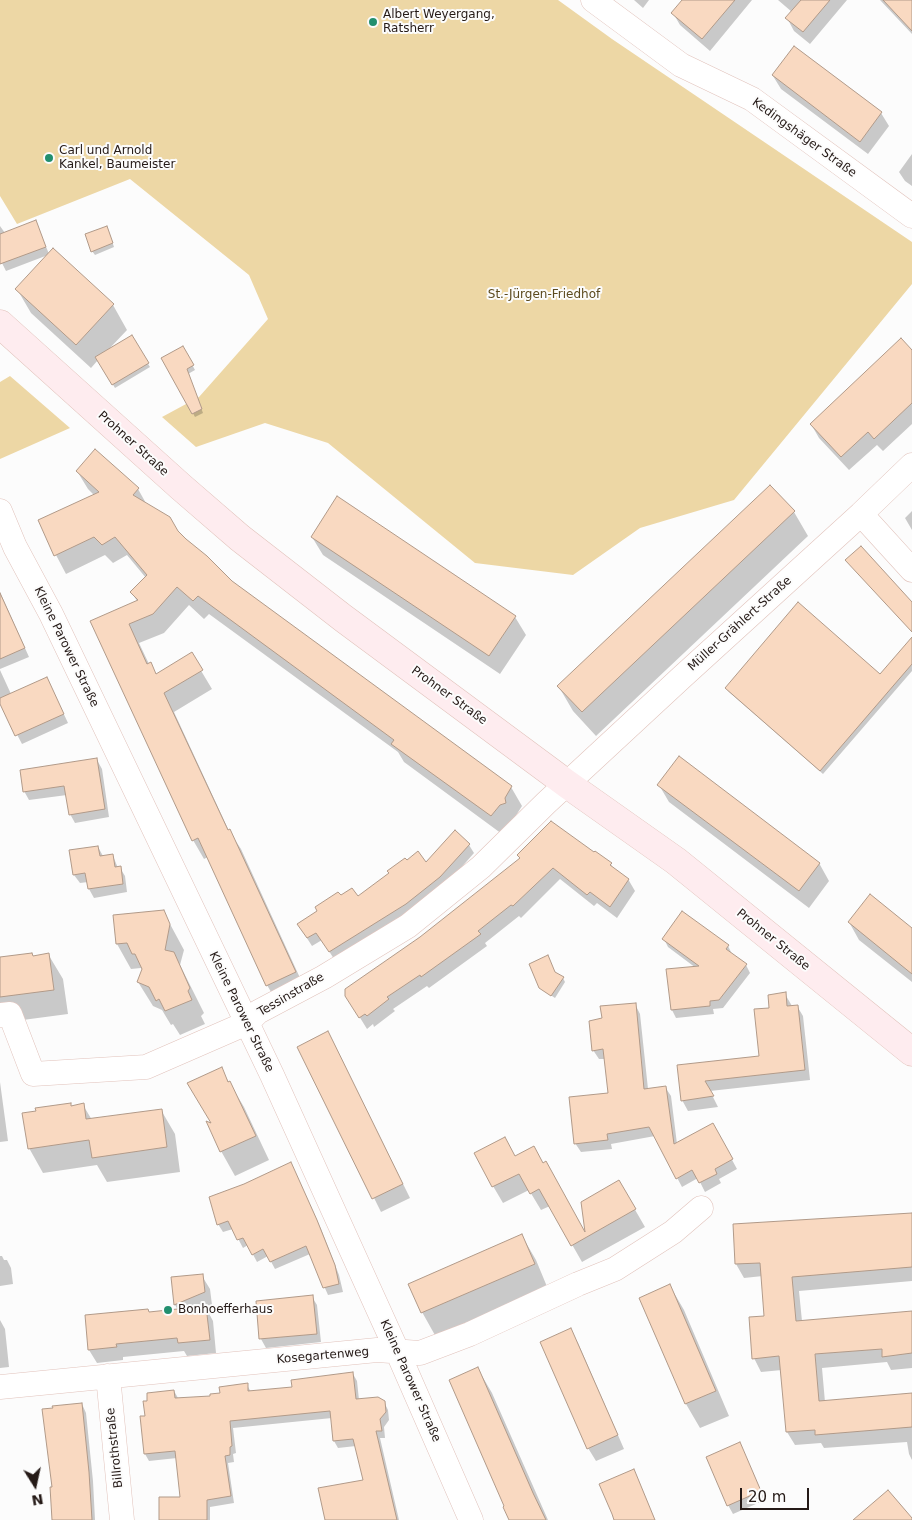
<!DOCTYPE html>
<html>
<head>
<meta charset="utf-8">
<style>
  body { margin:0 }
  #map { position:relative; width:912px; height:1520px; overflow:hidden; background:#fcfcfc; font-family:"DejaVu Sans",sans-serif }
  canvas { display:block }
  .north { position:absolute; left:10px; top:1460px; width:50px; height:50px; -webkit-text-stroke:4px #fcfcfc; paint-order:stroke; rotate:170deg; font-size:14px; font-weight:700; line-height:20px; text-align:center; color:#251a17 }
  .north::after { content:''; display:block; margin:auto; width:18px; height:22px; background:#251a17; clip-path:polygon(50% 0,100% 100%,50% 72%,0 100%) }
  .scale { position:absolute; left:740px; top:1488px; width:69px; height:22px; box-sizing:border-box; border:2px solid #251a17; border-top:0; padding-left:6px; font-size:15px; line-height:18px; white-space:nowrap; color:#251a17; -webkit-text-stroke:4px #fcfcfc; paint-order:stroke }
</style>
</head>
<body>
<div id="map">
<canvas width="912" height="1520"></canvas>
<div class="north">N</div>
<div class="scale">20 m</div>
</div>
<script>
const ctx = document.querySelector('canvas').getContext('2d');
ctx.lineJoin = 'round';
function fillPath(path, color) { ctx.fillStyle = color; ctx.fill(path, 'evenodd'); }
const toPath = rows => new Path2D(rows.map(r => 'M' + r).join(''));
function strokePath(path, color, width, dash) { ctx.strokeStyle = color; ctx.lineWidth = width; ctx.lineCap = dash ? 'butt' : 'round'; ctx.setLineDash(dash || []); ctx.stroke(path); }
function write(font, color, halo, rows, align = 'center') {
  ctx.font = font + ' "DejaVu Sans",sans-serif'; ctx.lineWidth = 4; ctx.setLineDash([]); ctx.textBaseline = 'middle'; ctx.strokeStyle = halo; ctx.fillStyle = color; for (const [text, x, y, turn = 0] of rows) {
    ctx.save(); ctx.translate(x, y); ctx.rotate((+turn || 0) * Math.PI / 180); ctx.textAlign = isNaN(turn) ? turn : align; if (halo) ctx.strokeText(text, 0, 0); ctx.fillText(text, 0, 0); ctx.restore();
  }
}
fillPath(toPath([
  [0,0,558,0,612,39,912,242,912,284,734,500,640,528,573,575,475,563,328,443,265,423,196,447,162,417,199,397,268,319,249,275,130,179,17,224,0,196],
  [10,376,70,428,0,459,0,382]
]), '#edd7a5');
fillPath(toPath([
  [634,0,649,0,643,8],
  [684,0,752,0,710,51,680,25,673,13],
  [778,0,847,0,810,44,794,31,787,18,792,12],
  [880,0,912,0,912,34],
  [794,48,881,113,889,126,868,154,781,89,773,76],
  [912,154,912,186,905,181,899,172],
  [36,222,49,254,53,250,113,305,127,330,109,349,131,337,150,367,115,388,98,360,91,368,31,313,17,289,48,255,6,271,0,259,0,226,5,233],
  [109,232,114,247,95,255,92,251],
  [183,348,195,370,188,374,203,413,195,417,163,359],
  [912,352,912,424,883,451,877,445,849,470,819,438,811,424],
  [77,471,138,489,147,505,231,582,511,787,522,806,515,817,516,822,502,834,404,762,398,752,209,614,204,619,189,605,164,633,139,643,149,664,156,675,191,654,212,689,174,712,229,831,241,849,306,991,278,1004,267,985,208,857,204,859,193,840,92,622,137,601,132,593,146,578,127,555,113,563,105,555,66,574,56,555,94,495,88,489],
  [912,511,912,530,905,518],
  [794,512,808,536,596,736,573,711,559,687],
  [312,537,515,617,526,635,500,674,323,555],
  [0,592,29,657,0,669],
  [912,639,912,671,823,774,729,692,726,688,880,676],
  [0,670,11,694,47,678,68,723,22,744,0,702],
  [97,760,102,769,109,817,75,823,70,814,67,795,29,800,24,791],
  [659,785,819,863,829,881,809,908,669,802],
  [455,832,469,845,474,853,445,886,410,912,334,959,322,940,312,946,303,932,340,897,357,898,406,862,426,864],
  [98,847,103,856,113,856,118,868,120,868,125,876,127,892,94,898,89,889,88,882,80,883,74,875],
  [521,859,611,864,613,869,628,879,635,891,617,918,597,903,594,906,560,879,521,918,519,916,485,943,487,946,429,988,427,986,393,1009,395,1011,374,1027,373,1024,367,1029,354,1008,421,938],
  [163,911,184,950,180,965,204,1013,201,1016,205,1024,180,1035,173,1024,171,1025,162,1010,153,1006,138,982,143,970,141,968,131,969,117,944,114,916],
  [849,922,912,929,912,982,859,940],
  [664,939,728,946,732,954,746,965,750,973,723,1008,713,1009,714,1014,676,1018,672,1010,696,968,668,947],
  [48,954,63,979,68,1014,0,1023,0,959,33,957],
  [563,978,565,982,555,998,540,988],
  [785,994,792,1006,797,1006,803,1016,810,1080,710,1091,718,1107,688,1111,682,1100,678,1066,761,1057,770,1009],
  [635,1004,640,1014,648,1089,665,1087,671,1096,677,1144,713,1125,737,1169,719,1179,721,1183,705,1192,698,1178,682,1187,655,1136,611,1144,612,1149,581,1152,575,1143,609,1094,605,1059,599,1059,593,1050,603,1019],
  [335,1046,410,1198,381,1212,299,1047],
  [221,1069,244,1107,269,1160,235,1176,221,1151,213,1124],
  [0,1082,8,1141,0,1142],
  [70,1104,72,1107,83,1105,92,1120,161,1110,175,1134,180,1172,107,1182,97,1165,43,1173,29,1148],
  [515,1158,586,1237,619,1182,645,1227,582,1262,550,1206,541,1210,529,1190,503,1203,493,1186],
  [295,1172,321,1229,339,1275,343,1292,328,1295,310,1254,275,1269,268,1256,257,1262,248,1245,243,1248,233,1229,223,1232,218,1224],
  [912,1214,912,1281,799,1291,802,1321,912,1312,912,1368,891,1370,887,1362,822,1368,825,1402,912,1394,912,1460,909,1454,907,1442,824,1448,821,1443,795,1445,787,1432,782,1370,761,1372,754,1358,765,1317,763,1276,744,1278,736,1264],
  [522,1236,536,1260,548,1289,436,1337,422,1312],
  [0,1256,2,1256,4,1260,7,1260,11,1268,13,1284,0,1286],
  [202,1276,210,1289,212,1305,206,1308,213,1321,216,1353,187,1356,184,1351,123,1357,123,1360,97,1363,89,1350,178,1310,175,1305,173,1278],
  [670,1286,684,1310,729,1416,700,1428,686,1404,641,1299],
  [312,1297,317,1305,321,1342,266,1348,261,1339,257,1302],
  [0,1320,5,1329,9,1367,0,1368],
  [570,1330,578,1343,624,1449,596,1461,588,1448],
  [478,1369,492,1393,548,1520,511,1520],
  [353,1374,357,1381,359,1400,384,1402,388,1410,389,1420,384,1427,385,1438,380,1438,399,1520,326,1520,365,1481,356,1446,338,1448,334,1441,332,1418,233,1428,236,1453,233,1454,234,1462,228,1463,234,1503,210,1507,210,1520,159,1520,181,1498,177,1458,149,1461,145,1454,146,1417,174,1391,178,1398,211,1397,247,1385,251,1392,293,1388],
  [82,1404,86,1413,93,1481,95,1520,53,1520,51,1469,54,1410],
  [744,1453,765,1500,733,1514,728,1505]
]), '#0003');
const building = toPath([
  [682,0,735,0,702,39,671,13,682,0],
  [801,0,830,0,803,32,785,18,801,0],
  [883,0,912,0,912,31,883,0],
  [794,46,882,112,860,142,772,75,794,46],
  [36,220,46,247,0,264,0,234,36,220],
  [107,226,113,243,91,252,85,234,107,226],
  [53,248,114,304,76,345,15,289,53,248],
  [132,335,149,363,112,385,95,357,132,335],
  [901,338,912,350,912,403,874,439,868,432,841,457,810,424,901,338],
  [183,346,194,365,187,369,202,409,192,414,161,358,183,346],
  [95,449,139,488,133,495,170,517,178,531,186,539,207,556,232,581,512,786,505,798,506,803,500,805,491,816,391,744,394,740,198,596,193,601,177,587,153,614,129,624,147,664,151,662,156,674,192,652,203,670,164,693,228,830,230,829,296,972,266,986,198,838,192,841,90,621,138,600,130,592,147,575,115,537,102,545,94,537,54,556,38,520,99,492,76,471,95,449],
  [770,485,795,511,582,712,557,686,770,485],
  [337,496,516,616,489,656,311,537,337,496],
  [861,546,912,602,912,632,845,560,861,546],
  [0,593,25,648,0,659,0,593],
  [798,602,880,674,912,637,912,664,820,771,725,688,798,602],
  [47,677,64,714,15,736,0,704,0,698,47,677],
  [679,756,820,863,799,891,657,785,679,756],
  [97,758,105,809,69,815,64,786,23,792,20,770,97,758],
  [551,821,594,852,595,851,612,863,610,865,629,879,610,907,590,892,587,895,553,868,513,906,511,905,478,931,481,934,421,977,420,975,387,997,389,999,367,1016,365,1014,359,1018,345,996,345,989,420,937,520,858,517,855,551,821],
  [455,830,470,844,440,877,406,904,329,952,316,933,307,938,297,924,317,911,315,907,338,892,341,895,352,888,358,896,389,873,387,871,405,858,407,860,418,851,426,862,455,830],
  [98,846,100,856,113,854,115,867,121,866,123,884,88,889,85,873,73,875,69,850,98,846],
  [870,894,912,928,912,974,848,922,870,894],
  [164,910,170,924,165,950,174,952,190,988,188,991,192,1000,165,1011,159,999,156,1001,149,987,137,982,142,969,135,954,132,954,127,943,116,944,113,915,164,910],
  [682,911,729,945,726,949,747,964,719,1000,710,1001,710,1006,671,1010,666,969,699,966,662,939,682,911],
  [32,953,33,956,49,953,54,990,0,997,0,957,32,953],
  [548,955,555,972,564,977,551,996,539,988,529,964,548,955],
  [786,992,787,1006,798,1005,805,1070,705,1081,714,1096,681,1101,677,1065,759,1056,754,1009,769,1008,768,995,786,992],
  [636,1003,644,1089,666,1086,674,1144,713,1123,733,1159,715,1169,717,1174,699,1183,692,1170,676,1179,649,1127,607,1134,608,1140,574,1144,569,1097,608,1093,603,1049,592,1051,589,1021,602,1018,600,1006,636,1003],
  [328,1031,403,1184,372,1199,297,1047,328,1031],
  [222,1067,228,1082,230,1081,256,1136,220,1152,206,1121,211,1123,187,1083,222,1067],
  [71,1103,71,1106,84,1103,86,1119,162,1109,167,1147,92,1158,89,1140,28,1149,22,1113,36,1111,35,1108,71,1103],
  [505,1137,515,1156,534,1146,543,1163,546,1161,585,1232,581,1202,619,1180,636,1209,571,1246,539,1189,530,1194,519,1174,492,1187,474,1153,505,1137],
  [291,1162,317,1220,335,1265,339,1284,323,1288,306,1246,270,1262,263,1249,252,1255,243,1238,237,1240,228,1221,217,1225,209,1197,244,1184,291,1162],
  [912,1213,912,1267,792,1277,796,1321,912,1311,912,1353,882,1357,882,1349,815,1354,819,1401,912,1393,912,1427,815,1435,815,1430,786,1432,779,1356,752,1359,749,1317,764,1316,760,1263,735,1264,733,1224,912,1213],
  [522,1234,535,1264,421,1313,408,1284,522,1234],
  [203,1274,205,1292,174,1305,171,1277,203,1274],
  [670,1284,716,1391,685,1404,639,1298,670,1284],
  [313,1295,317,1334,259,1339,256,1301,313,1295],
  [206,1306,210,1340,178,1343,177,1338,116,1344,117,1347,88,1350,85,1315,148,1309,149,1312,206,1306],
  [571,1328,618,1435,587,1449,540,1342,571,1328],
  [478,1367,533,1493,546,1520,509,1520,503,1507,504,1506,449,1380,478,1367],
  [353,1372,356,1399,378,1397,385,1401,386,1412,380,1419,382,1431,376,1431,397,1520,325,1520,318,1488,363,1480,353,1439,333,1441,330,1411,230,1421,232,1446,230,1447,230,1455,225,1456,231,1496,207,1500,207,1520,159,1520,159,1497,180,1497,175,1451,144,1454,140,1416,145,1416,143,1401,147,1401,147,1393,174,1390,175,1398,210,1396,210,1394,220,1393,219,1387,248,1383,248,1391,292,1387,291,1380,353,1372],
  [82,1403,89,1472,92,1520,52,1520,50,1487,52,1487,42,1409,53,1408,52,1406,82,1403],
  [740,1442,761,1491,727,1506,706,1457,740,1442],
  [634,1469,655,1520,614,1520,612,1514,599,1484,634,1469],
  [888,1490,912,1518,912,1520,853,1520,888,1490]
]);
fillPath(building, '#f9d9c1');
strokePath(building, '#b19a89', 1);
const minor = toPath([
  [593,0,681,65,752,99,912,216],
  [0,511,15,547,51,614,272,1075,398,1353,471,1520],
  [861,514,912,570],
  [0,1015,10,1014,33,1074,146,1067,247,1023,258,1012,324,977,408,926,481,867,546,803,682,677,861,514,912,465],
  [108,1376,122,1520],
  [0,1387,377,1350,420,1353,470,1334,578,1284,615,1269,673,1232,701,1208]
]);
const secondary = toPath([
  [0,324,181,487,240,538,343,618,567,784,676,861,912,1052]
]);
strokePath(minor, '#e1c2bb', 25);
strokePath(secondary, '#e1c2bb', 29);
strokePath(minor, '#fff', 24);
strokePath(secondary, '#feecef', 28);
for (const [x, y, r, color] of [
  [373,22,5,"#228f6e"],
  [49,158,5,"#228f6e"],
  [168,1310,5,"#228f6e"]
]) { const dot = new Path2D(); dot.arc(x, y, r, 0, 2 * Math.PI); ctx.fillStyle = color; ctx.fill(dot); strokePath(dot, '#fcfcfc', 2); }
write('12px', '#251a17', '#fcfcfc', [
  ["Albert Weyergang,",383,15],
  ["Ratsherr",383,29],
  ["Carl und Arnold",59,151],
  ["Kankel, Baumeister",59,165],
  ["Bonhoefferhaus",178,1310]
], 'left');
write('12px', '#251a17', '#fcfcfc', [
  ["Kedingshäger Straße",804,138,36],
  ["Prohner Straße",133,444,42],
  ["Müller-Grählert-Straße",740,624,-42],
  ["Kleine Parower Straße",66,647,64],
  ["Prohner Straße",449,696,36],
  ["Prohner Straße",773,940,39],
  ["Tessinstraße",291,995,-30],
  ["Kleine Parower Straße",241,1012,64],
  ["Kosegartenweg",323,1356,-5],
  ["Kleine Parower Straße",410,1381,66],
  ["Billrothstraße",115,1448,-96]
]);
write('12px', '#5c4a1e', '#fcfcfc', [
  ["St.-Jürgen-Friedhof",544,295]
]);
</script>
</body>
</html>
